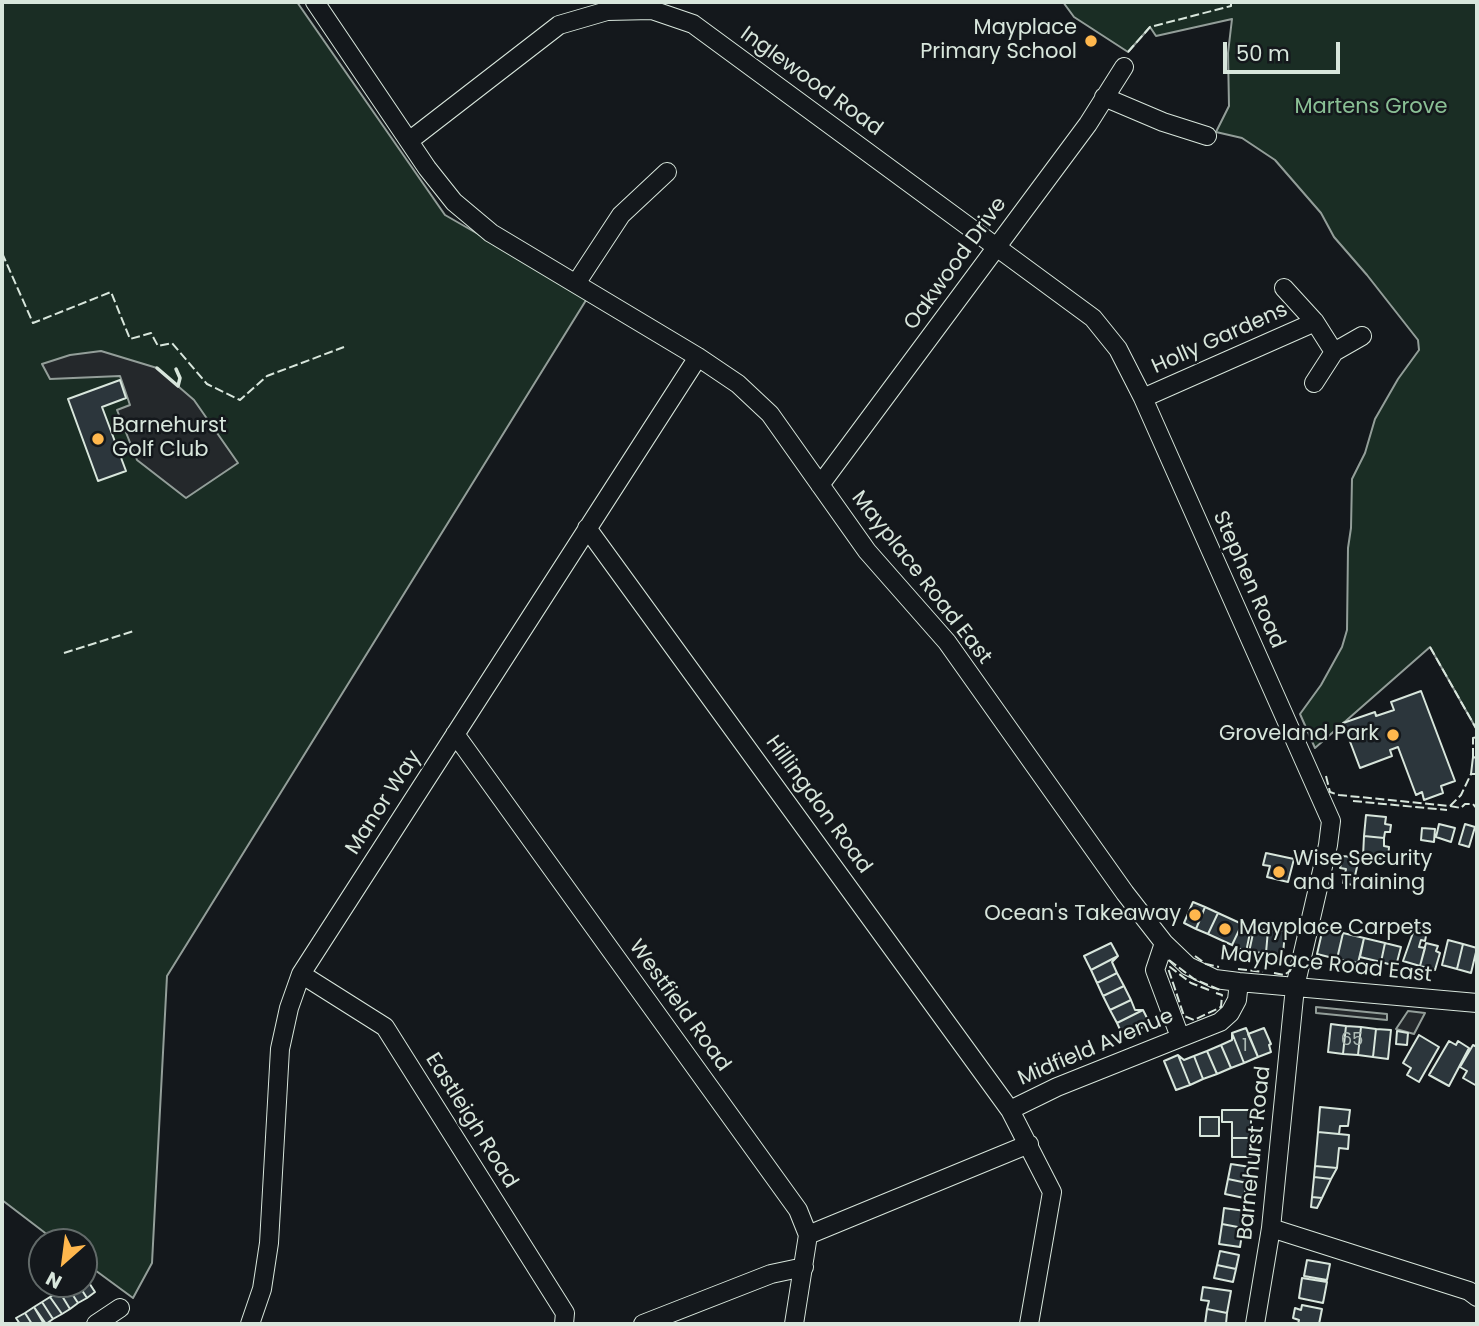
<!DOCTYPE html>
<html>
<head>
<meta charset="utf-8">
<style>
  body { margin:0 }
  #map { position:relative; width:1479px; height:1326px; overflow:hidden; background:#14181c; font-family:Poppins,sans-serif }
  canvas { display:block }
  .frame { position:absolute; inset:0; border:4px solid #d8e6dc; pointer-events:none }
  .north { position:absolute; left:28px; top:1228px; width:70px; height:70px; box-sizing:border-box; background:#14181c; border:2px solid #626a69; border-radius:50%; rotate:208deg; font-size:19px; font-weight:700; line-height:28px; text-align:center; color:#d8e6dc }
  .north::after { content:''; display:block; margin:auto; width:24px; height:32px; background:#ffb74d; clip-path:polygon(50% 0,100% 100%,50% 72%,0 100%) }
  .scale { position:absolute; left:1223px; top:42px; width:117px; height:32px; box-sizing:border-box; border:4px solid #d8e6dc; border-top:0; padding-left:9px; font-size:21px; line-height:24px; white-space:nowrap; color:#d8e6dc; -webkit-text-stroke:5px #14181c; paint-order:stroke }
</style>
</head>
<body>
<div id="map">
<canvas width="1479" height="1326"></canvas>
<div class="frame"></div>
<div class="north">N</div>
<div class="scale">50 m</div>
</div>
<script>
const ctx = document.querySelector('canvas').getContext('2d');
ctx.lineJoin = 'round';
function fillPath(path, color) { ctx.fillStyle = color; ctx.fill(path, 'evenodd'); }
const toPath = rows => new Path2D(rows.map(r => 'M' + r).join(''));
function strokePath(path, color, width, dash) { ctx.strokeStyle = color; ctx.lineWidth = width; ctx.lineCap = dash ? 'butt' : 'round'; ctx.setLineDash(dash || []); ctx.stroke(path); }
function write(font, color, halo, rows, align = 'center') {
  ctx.font = font + ' Poppins,sans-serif'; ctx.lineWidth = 5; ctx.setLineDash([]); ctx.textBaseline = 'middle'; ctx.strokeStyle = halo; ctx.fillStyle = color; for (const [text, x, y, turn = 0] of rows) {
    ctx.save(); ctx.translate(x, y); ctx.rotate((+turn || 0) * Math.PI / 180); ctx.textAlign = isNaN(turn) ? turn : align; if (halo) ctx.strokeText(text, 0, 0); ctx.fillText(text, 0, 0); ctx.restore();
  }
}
const green = toPath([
  [2,2,297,2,445,215,588,297,167,976,152,1263,133,1298,84,1262,84,1242,57,1242,2,1200,2,2],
  [1063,2,1477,2,1477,730,1430,647,1315,748,1300,714,1321,685,1342,647,1347,630,1348,548,1351,528,1352,479,1365,453,1375,419,1398,379,1419,350,1418,340,1367,275,1334,237,1321,213,1275,160,1242,138,1216,132,1229,106,1228,53,1232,19,1156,36,1150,27,1128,52,1074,17,1063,2]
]);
fillPath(green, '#1a2d24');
strokePath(green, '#939e99', 2);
const parking = toPath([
  [101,351,157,368,194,400,238,463,186,498,137,460,117,410,130,405,120,376,50,379,42,364,70,355,101,351],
  [1316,1007,1387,1014,1387,1020,1316,1013,1316,1007],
  [1408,1011,1425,1013,1414,1034,1396,1029,1408,1011]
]);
fillPath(parking, '#24282b');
strokePath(parking, '#939e99', 2);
const building = toPath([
  [120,380,126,398,102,407,126,471,98,481,68,399,120,380],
  [1421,691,1455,781,1441,786,1443,793,1424,800,1422,792,1416,795,1398,747,1390,750,1392,756,1360,768,1343,723,1375,712,1376,716,1394,710,1391,702,1421,691],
  [1473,757,1477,758,1477,774,1471,774,1473,757],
  [1366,815,1386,817,1385,824,1391,825,1390,832,1385,832,1384,838,1364,836,1366,815],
  [1439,824,1455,828,1451,842,1436,837,1439,824],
  [1465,824,1475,827,1469,847,1459,844,1465,824],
  [1422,828,1435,829,1434,842,1421,840,1422,828],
  [1364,836,1384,838,1384,846,1389,847,1388,859,1363,857,1364,836],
  [1266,853,1294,859,1288,882,1267,877,1270,866,1263,865,1266,853],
  [1343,856,1359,858,1353,885,1343,883,1346,869,1340,868,1343,856],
  [1193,902,1205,907,1196,929,1184,923,1193,902],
  [1205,907,1218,913,1208,934,1196,929,1205,907],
  [1218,913,1242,924,1232,945,1208,934,1218,913],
  [1242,924,1251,928,1246,952,1232,945,1242,924],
  [1415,927,1427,931,1425,941,1421,940,1419,947,1425,948,1420,966,1403,961,1415,927],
  [1323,928,1343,933,1337,959,1317,954,1323,928],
  [1254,929,1268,930,1266,953,1249,952,1254,929],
  [1268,930,1285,931,1283,955,1266,953,1268,930],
  [1343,933,1364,938,1358,963,1337,959,1343,933],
  [1364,938,1385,943,1381,962,1360,957,1364,938],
  [1448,940,1463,944,1457,969,1442,965,1448,940],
  [1111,943,1118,956,1091,970,1084,956,1111,943],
  [1385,943,1401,947,1396,966,1381,962,1385,943],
  [1426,943,1438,946,1436,951,1440,953,1435,970,1420,966,1426,943],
  [1463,944,1477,948,1471,973,1457,969,1463,944],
  [1118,956,1112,962,1117,973,1097,983,1091,970,1118,956],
  [1117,973,1124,986,1103,996,1097,983,1117,973],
  [1124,986,1131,1000,1110,1010,1103,996,1124,986],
  [1131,1000,1135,1010,1143,1010,1117,1023,1110,1010,1131,1000],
  [1143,1010,1150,1024,1123,1036,1117,1023,1143,1010],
  [1331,1024,1346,1026,1343,1054,1328,1052,1331,1024],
  [1346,1026,1361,1027,1358,1055,1343,1054,1346,1026],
  [1361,1027,1376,1029,1373,1057,1358,1055,1361,1027],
  [1246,1028,1258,1057,1244,1063,1232,1033,1246,1028],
  [1264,1028,1271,1044,1269,1045,1271,1052,1258,1057,1248,1034,1264,1028],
  [1376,1029,1391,1030,1388,1059,1373,1057,1376,1029],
  [1397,1031,1408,1033,1407,1045,1396,1044,1397,1031],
  [1232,1033,1244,1063,1231,1068,1221,1045,1232,1040,1232,1033],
  [1419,1035,1439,1047,1419,1082,1407,1075,1411,1068,1403,1063,1419,1035],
  [1449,1041,1456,1045,1458,1041,1469,1048,1449,1086,1429,1075,1449,1041],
  [1221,1045,1231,1068,1217,1074,1207,1051,1221,1045],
  [1473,1045,1477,1047,1477,1086,1463,1078,1467,1071,1460,1067,1473,1045],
  [1207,1051,1217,1074,1203,1079,1194,1056,1207,1051],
  [1178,1055,1190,1085,1176,1090,1164,1061,1178,1055],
  [1178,1055,1184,1060,1194,1056,1203,1079,1190,1085,1178,1055],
  [1320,1107,1350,1110,1348,1126,1340,1126,1339,1134,1318,1132,1320,1107],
  [1222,1110,1251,1110,1251,1138,1232,1138,1232,1122,1222,1122,1222,1110],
  [1200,1117,1219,1117,1219,1136,1200,1136,1200,1117],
  [1318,1132,1349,1135,1348,1149,1339,1148,1337,1168,1315,1166,1318,1132],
  [1232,1138,1251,1138,1251,1157,1232,1157,1232,1138],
  [1231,1164,1250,1167,1247,1183,1228,1179,1231,1164],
  [1315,1166,1337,1168,1331,1179,1314,1177,1315,1166],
  [1314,1177,1331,1179,1322,1198,1312,1197,1314,1177],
  [1228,1179,1247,1183,1244,1198,1225,1194,1228,1179],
  [1312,1197,1322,1198,1317,1208,1311,1207,1312,1197],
  [1224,1208,1245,1211,1243,1228,1222,1224,1224,1208],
  [1222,1224,1243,1228,1240,1247,1219,1244,1222,1224],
  [1220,1251,1239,1255,1236,1269,1217,1265,1220,1251],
  [1307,1260,1330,1264,1327,1280,1304,1276,1307,1260],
  [1217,1265,1236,1269,1233,1282,1214,1278,1217,1265],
  [84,1275,95,1292,87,1298,78,1284,84,1284,84,1275],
  [1302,1278,1327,1282,1323,1303,1299,1298,1302,1278],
  [70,1284,78,1284,87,1298,78,1303,67,1286,70,1284],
  [67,1286,78,1303,70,1309,59,1291,67,1286],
  [1203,1287,1231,1291,1227,1313,1207,1309,1209,1301,1201,1300,1203,1287],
  [59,1291,70,1309,62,1314,50,1297,59,1291],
  [50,1297,62,1314,53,1319,42,1302,50,1297],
  [42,1302,53,1319,46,1324,34,1307,42,1302],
  [1302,1305,1322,1309,1319,1324,1298,1324,1299,1320,1293,1318,1295,1308,1301,1310,1302,1305],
  [34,1307,44,1324,32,1324,25,1313,34,1307],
  [1207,1309,1227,1313,1226,1324,1205,1324,1207,1309],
  [25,1313,32,1324,20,1324,16,1318,25,1313]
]);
fillPath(building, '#2c363c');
strokePath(building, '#d8e6dc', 2);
const minor = toPath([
  [315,2,427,168,454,202,491,233,698,357,738,384,770,414,867,551,947,642,1125,893,1164,943,1188,966,1215,979,1239,982,1477,1003],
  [1104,97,1163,122,1207,136],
  [409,141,559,25,607,11,652,10,693,24,1093,318,1118,349,1143,398,1331,821,1328,845,1295,987,1271,1228,1255,1324],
  [577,282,621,215,667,172],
  [1284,288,1315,322,1334,352,1314,383],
  [1334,352,1362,336],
  [1143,398,1315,322],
  [820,485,1088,124,1124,67],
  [587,528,1010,1110,1052,1192,1029,1324],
  [455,734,798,1210,808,1235,794,1324],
  [1164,943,1155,970,1180,1037],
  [301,974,385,1027,565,1313,564,1324],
  [1010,1110,1057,1087,1220,1022,1230,1013,1237,1000,1239,982],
  [1271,1228,1469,1291,1477,1297],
  [808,1235,1029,1144],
  [96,1324,120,1308],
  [250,1324,262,1289,269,1243,280,1049,289,1008,301,974,698,357],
  [643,1324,771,1274,804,1267]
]);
strokePath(minor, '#d8e6dc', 20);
strokePath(minor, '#14181c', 18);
strokePath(toPath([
  [1128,52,1150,27,1231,6,1231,2],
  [2,253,33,323,111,292,130,339,151,333,158,346,172,343,207,384,240,400,267,376,344,347],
  [1430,647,1477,730],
  [64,653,134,631],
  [1473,757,1473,738,1477,737],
  [1326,776,1330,792,1339,795,1450,806,1461,795,1471,774],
  [1353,801,1447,810],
  [1450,806,1461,808,1465,804,1473,804,1477,809],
  [1195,956,1206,964,1219,967],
  [1169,960,1194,979,1220,990],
  [1238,969,1263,972],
  [1274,973,1284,975,1290,971,1292,966],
  [1209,990,1191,983,1170,967,1168,968,1184,1016,1194,1020,1221,1007,1222,995,1216,993]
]), '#d8e6dc', 2, [9, 3.5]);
strokePath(toPath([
  [157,368,178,386,180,378,176,369]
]), '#d8e6dc', 3.5);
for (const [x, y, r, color] of [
  [1091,41,7,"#ffb74d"],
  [98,439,7,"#ffb74d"],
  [1393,735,7,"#ffb74d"],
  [1279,872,7,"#ffb74d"],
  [1195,915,7,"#ffb74d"],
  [1225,929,7,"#ffb74d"]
]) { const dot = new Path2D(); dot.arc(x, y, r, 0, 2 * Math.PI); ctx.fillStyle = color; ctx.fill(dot); strokePath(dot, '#14181c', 2.5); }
write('18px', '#adbab4', null, [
  ["65",1352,1040],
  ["1",1245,1046]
]);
write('21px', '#d8e6dc', '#14181c', [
  ["Mayplace",1077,29],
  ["Primary School",1077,53],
  ["Barnehurst",112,427,"left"],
  ["Golf Club",112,451,"left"],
  ["Groveland Park",1379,735],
  ["Wise Security",1293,860,"left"],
  ["and Training",1293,884,"left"],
  ["Ocean's Takeaway",1181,915],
  ["Mayplace Carpets",1239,929,"left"]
], 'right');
write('21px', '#d8e6dc', '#14181c', [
  ["Inglewood Road",811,82,36],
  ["Oakwood Drive",956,264,-54],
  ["Holly Gardens",1220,339,-24],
  ["Mayplace Road East",921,578,52],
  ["Stephen Road",1248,580,66],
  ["Manor Way",384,803,-57],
  ["Hillingdon Road",818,805,54],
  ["Mayplace Road East",1326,965,6],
  ["Westfield Road",679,1006,54],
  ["Midfield Avenue",1096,1048,-23],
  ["Eastleigh Road",471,1121,58],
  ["Barnehurst Road",1255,1153,-84]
]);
write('21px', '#8ac095', '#14181c', [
  ["Martens Grove",1371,108]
]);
</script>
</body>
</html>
